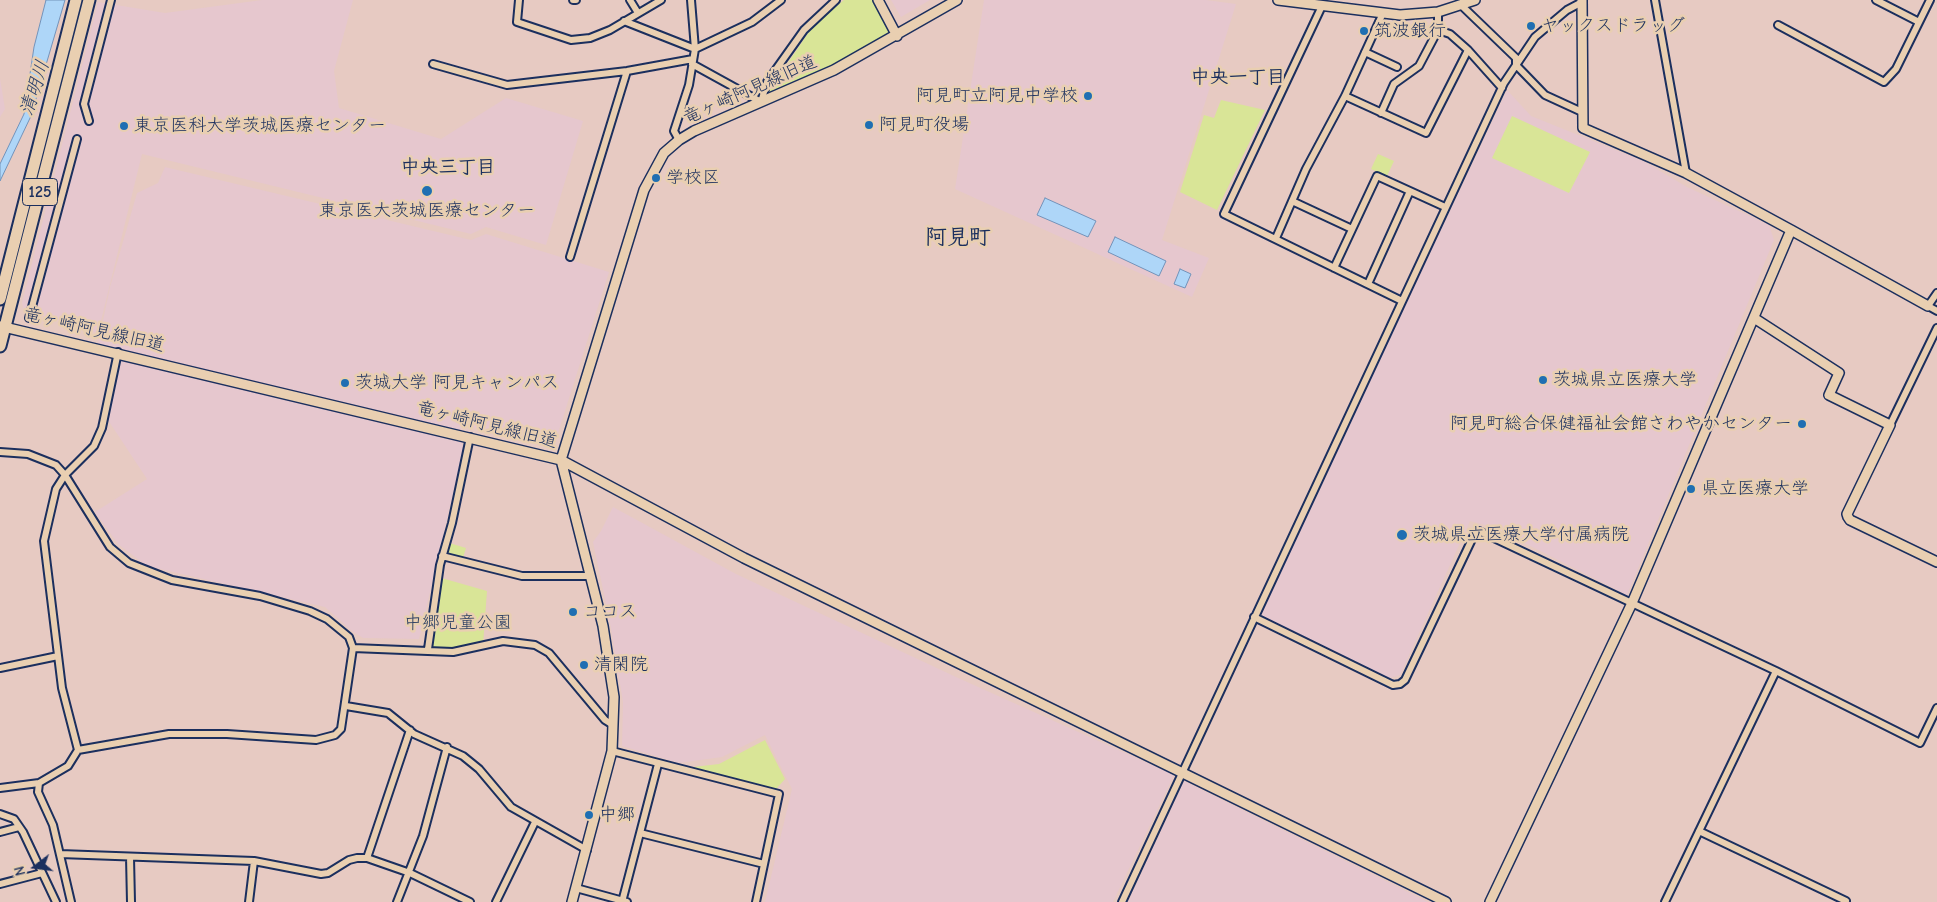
<!DOCTYPE html>
<html>
<head>
<meta charset="utf-8">
<style>
  body { margin:0 }
  #map { position:relative; width:1937px; height:902px; overflow:hidden; background:#e7cac2; font-family:"Comic Neue",sans-serif }
  canvas { display:block }
  .north { position:absolute; left:10px; top:842px; width:50px; height:50px; -webkit-text-stroke:4px #e9cfb1; paint-order:stroke; rotate:255deg; font-size:14px; font-weight:700; line-height:20px; text-align:center; color:#1b2f5e }
  .north::after { content:''; display:block; margin:auto; width:18px; height:22px; background:#1b2f5e; clip-path:polygon(50% 0,100% 100%,50% 72%,0 100%) }
</style>
</head>
<body>
<div id="map">
<canvas width="1937" height="902"></canvas>
<div class="north">N</div>
</div>
<script>
const ctx = document.querySelector('canvas').getContext('2d');
ctx.lineJoin = 'round';
function fillPath(path, color) { ctx.fillStyle = color; ctx.fill(path, 'evenodd'); }
const toPath = rows => new Path2D(rows.map(r => 'M' + r).join(''));
function strokePath(path, color, width, dash) { ctx.strokeStyle = color; ctx.lineWidth = width; ctx.lineCap = dash ? 'butt' : 'round'; ctx.setLineDash(dash || []); ctx.stroke(path); }
function write(font, color, halo, rows, align = 'center') {
  ctx.font = font + ' "Comic Neue","Klee One",sans-serif'; ctx.lineWidth = 5; ctx.setLineDash([]); ctx.textBaseline = 'middle'; ctx.strokeStyle = halo; ctx.fillStyle = color; for (const [text, x, y, turn = 0] of rows) {
    ctx.save(); ctx.translate(x, y); ctx.rotate((+turn || 0) * Math.PI / 180); ctx.textAlign = isNaN(turn) ? turn : align; if (halo) ctx.strokeText(text, 0, 0); ctx.fillText(text, 0, 0); ctx.restore();
  }
}
fillPath(toPath([
  [262,0,353,0,334,71,339,108,441,139,506,98,583,121,546,245,486,227,471,234,142,154,98,333,24,310,22,303,98,2,165,13],
  [891,0,930,0,901,17],
  [984,0,1206,0,1236,4,1162,240,1209,258,1192,297,955,189],
  [0,78,5,109,0,117],
  [1507,90,1531,116,1643,161,1687,187,1769,225,1774,240,1627,595,1493,527,1470,521,1400,675,1390,678,1264,619,1261,611],
  [165,167,471,240,486,234,609,272,558,433,550,439,541,440,460,425,463,451,419,639,363,638,352,631,325,607,147,566,118,544,95,512,147,479,106,417,123,349,98,344,110,287,137,193,158,183],
  [613,507,736,574,956,677,1174,775,1113,902,765,902,792,789,765,735,722,757,679,763,622,746,623,702,610,623,593,542,601,531],
  [1184,781,1428,902,1128,902]
]), '#e6c7ce');
fillPath(toPath([
  [844,0,874,0,892,35,825,69,766,95,815,23],
  [1221,100,1265,110,1217,210,1180,192,1204,115,1214,118],
  [1512,116,1590,152,1569,193,1492,158],
  [1378,154,1394,161,1387,176,1371,169],
  [446,542,466,548,462,561,442,556],
  [438,577,487,591,483,645,453,652,428,649],
  [765,740,785,779,777,788,779,793,692,772,693,767,719,764]
]), '#d9e597');
const water = toPath([
  [46,0,65,0,31,116,0,181,0,164,24,114,34,47,46,0],
  [1045,198,1096,221,1088,237,1037,215,1045,198],
  [1115,237,1166,261,1159,276,1108,252,1115,237],
  [1180,269,1191,274,1185,288,1174,284,1180,269]
]);
fillPath(water, '#aed6f8');
strokePath(water, '#7393ba', 1);
const street = toPath([
  [519,0,517,22,571,40,590,38,610,30,661,0],
  [573,0,576,0],
  [630,0,638,13],
  [1655,0,1686,173],
  [1876,0,1919,22],
  [1461,5,1516,58,1516,65,1545,95,1582,112],
  [1322,6,1224,214,1402,301],
  [1438,12,1438,30,1450,34,1468,50,1502,88],
  [624,21,695,49,752,22,781,0],
  [1778,25,1884,82,1896,69,1930,0],
  [1365,52,1397,67],
  [433,64,507,85,627,71,693,59],
  [692,64,761,102,767,82,804,30,836,0],
  [1345,96,1426,133,1468,50],
  [1381,113,1394,84,1419,66,1438,30],
  [89,121,84,104,111,0],
  [679,140,674,131,689,85,695,49,691,0],
  [1292,201,1352,229],
  [1276,238,1306,169,1345,96,1383,13],
  [570,257,627,71],
  [1334,268,1377,176,1445,207],
  [1368,284,1410,191],
  [1937,293,1928,306,1937,311],
  [29,318,77,139],
  [1890,425,1937,328],
  [0,452,28,454,56,465,65,475,110,547,129,563,172,580,260,596,310,611,327,619,349,637,353,648,341,729,335,735,316,740,227,734,169,734,78,750],
  [442,556,522,576,591,576],
  [1254,617,1393,685,1400,684,1405,680,1474,535,1479,531,1776,671,1920,743,1937,708],
  [353,648,453,652,503,641,535,645,549,653,605,720,613,725],
  [428,649,440,565,452,523,470,437],
  [0,668,58,656],
  [346,706,388,713,414,734,463,756,479,769,511,807,587,850],
  [612,751,779,794,756,902],
  [39,783,38,792,53,825,71,902],
  [0,788,39,783,68,766,78,750,62,688,44,541,56,489,65,475,94,446,102,428,118,352],
  [0,814,14,819,23,832,56,902],
  [1699,831,1846,901],
  [0,832,19,827],
  [640,833,764,864],
  [60,854,254,861,321,874,328,873,349,860,357,858,367,858,410,873,470,902],
  [130,857,131,902],
  [367,858,410,730],
  [0,884,42,873],
  [576,888,627,902],
  [249,902,254,861],
  [397,902,423,836,447,747],
  [496,902,535,822],
  [622,902,658,764],
  [1122,902,1504,83,1535,37,1567,10,1582,2],
  [1665,902,1776,671]
]);
const secondary = toPath([
  [878,0,897,36],
  [1278,0,1400,15,1438,12,1475,0],
  [1791,230,1928,306],
  [1754,318,1839,373,1829,395,1890,425,1847,514,1848,517,1850,520,1937,562],
  [0,326,561,460,744,558,1446,902],
  [572,902,612,751,614,697,603,626,561,460,644,190,664,153,679,140,694,131,834,70,957,0],
  [1490,902,1632,603,1791,230,1686,173,1583,128,1582,0]
]);
const highway = toPath([
  [0,299,76,0],
  [0,346,89,0]
]);
strokePath(street, '#1b2f5e', 10);
strokePath(secondary, '#1b2f5e', 12);
strokePath(highway, '#1b2f5e', 15);
strokePath(street, '#e9cfb1', 6);
strokePath(secondary, '#e9cfb1', 9);
strokePath(highway, '#e9cfb1', 11);
for (const [x, y, r, color] of [
  [1531,26,5,"#1f6fb2"],
  [1364,31,5,"#1f6fb2"],
  [1088,96,5,"#1f6fb2"],
  [869,125,5,"#1f6fb2"],
  [124,126,5,"#1f6fb2"],
  [656,178,5,"#1f6fb2"],
  [427,191,6,"#1f6fb2"],
  [1543,380,5,"#1f6fb2"],
  [345,383,5,"#1f6fb2"],
  [1802,424,5,"#1f6fb2"],
  [1691,489,5,"#1f6fb2"],
  [1402,535,6,"#1f6fb2"],
  [573,612,5,"#1f6fb2"],
  [584,665,5,"#1f6fb2"],
  [589,815,5,"#1f6fb2"]
]) { const dot = new Path2D(); dot.arc(x, y, r, 0, 2 * Math.PI); ctx.fillStyle = color; ctx.fill(dot); strokePath(dot, '#e9cfb1', 2); }
for (const [x, y, w] of [
  [40,192,35]
]) { const box = new Path2D(); box.roundRect(x - w / 2, y - 13.5, w, 27, 4); ctx.fillStyle = '#e9cfb1'; ctx.fill(box); strokePath(box, '#1b2f5e', 1); }
write('bold 16px', '#1b2f5e', null, [
  ["125",40,192]
]);
write('18px', '#1b2f5e', '#e9cfb1', [
  ["ヤックスドラッグ",1541,26],
  ["筑波銀行",1374,31],
  ["阿見町立阿見中学校",1078,96,"right"],
  ["阿見町役場",879,125],
  ["東京医科大学茨城医療センター",134,126],
  ["学校区",666,178],
  ["東京医大茨城医療センター",427,211,"center"],
  ["茨城県立医療大学",1553,380],
  ["茨城大学 阿見キャンパス",355,383],
  ["阿見町総合保健福祉会館さわやかセンター",1792,424,"right"],
  ["県立医療大学",1701,489],
  ["茨城県立医療大学付属病院",1413,535],
  ["ココス",583,612],
  ["清閑院",594,665],
  ["中郷",599,815]
], 'left');
write('18px', '#1b2f5e', '#e9cfb1', [
  ["竜ヶ崎阿見線旧道",750,90,-24],
  ["竜ヶ崎阿見線旧道",94,330,13],
  ["竜ヶ崎阿見線旧道",487,425,14]
]);
write('18px', '#2e4164', '#e9cfb1', [
  ["中郷児童公園",458,623]
]);
write('bold 19px', '#1b2f5e', '#e9cfb1', [
  ["中央一丁目",1238,78],
  ["中央三丁目",448,168]
]);
write('italic 19px', '#2a406d', '#e9cfb1', [
  ["清明川",35,88,-72]
]);
write('bold 22px', '#1b2f5e', '#e9cfb1', [
  ["阿見町",958,238]
]);
</script>
</body>
</html>
